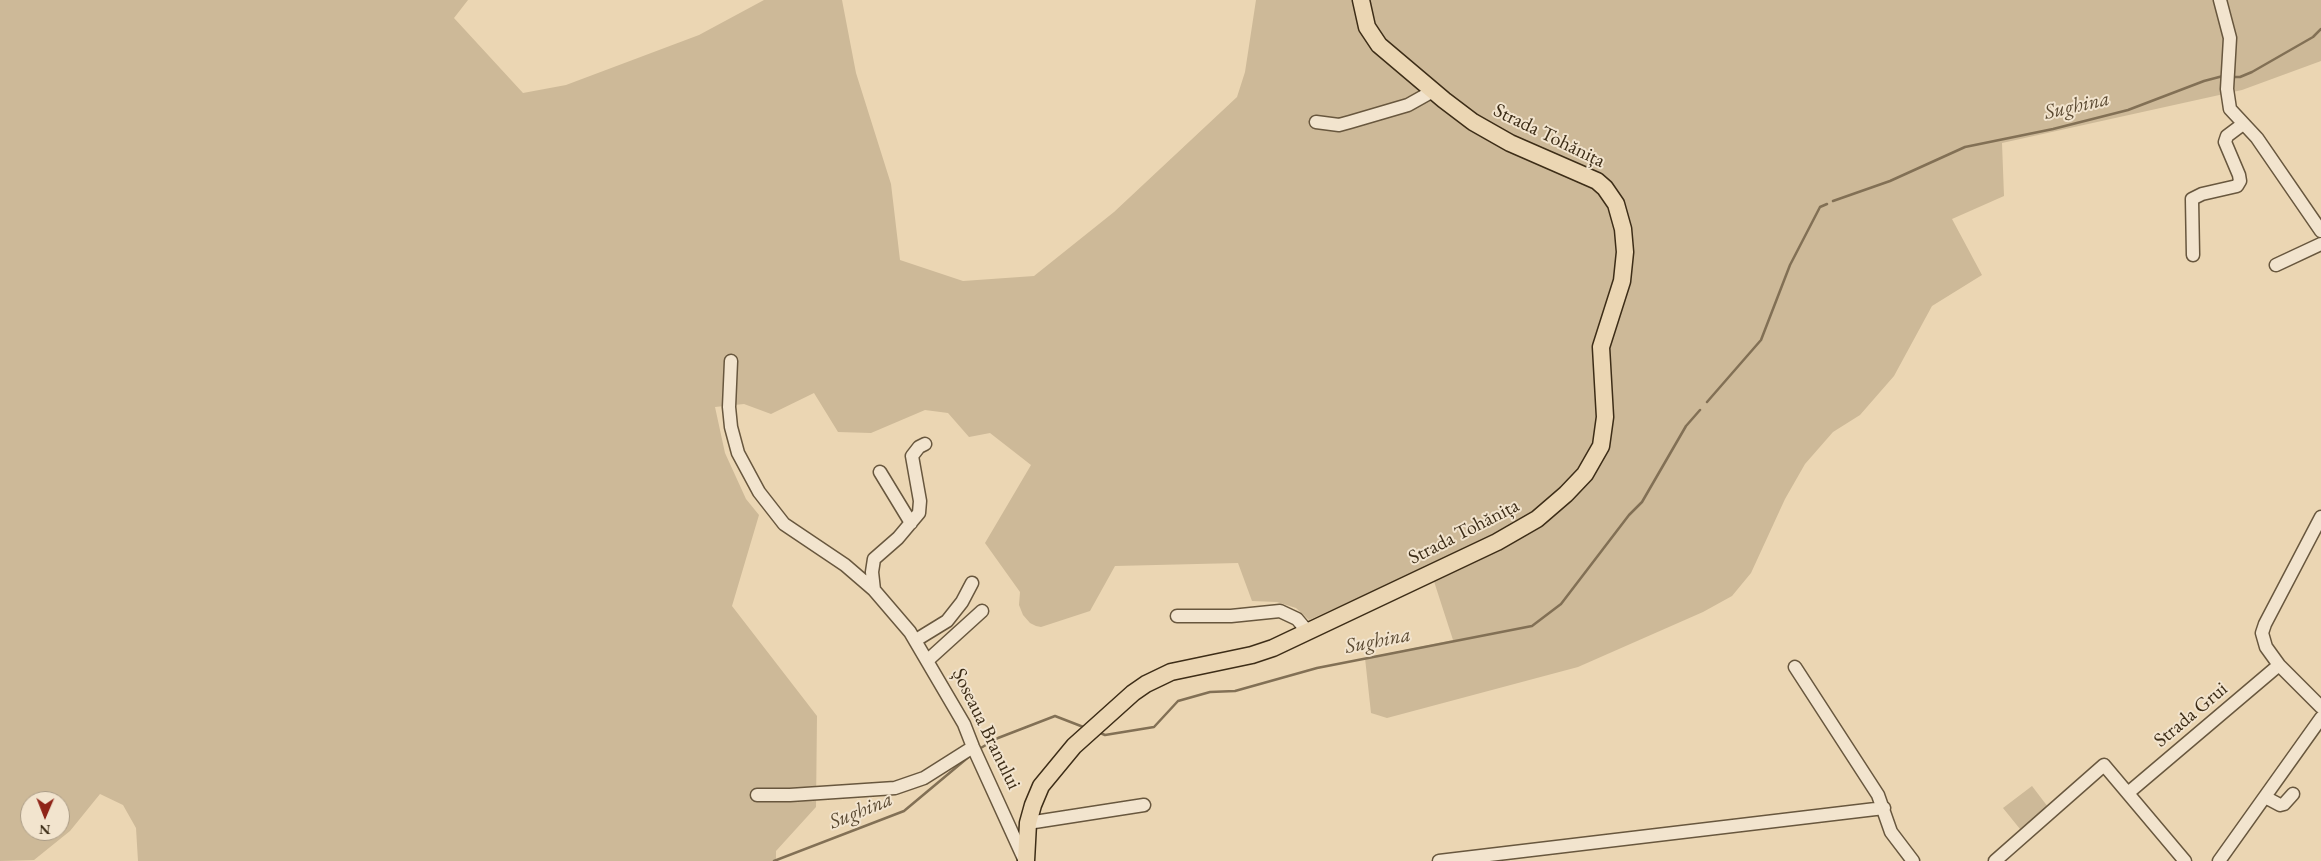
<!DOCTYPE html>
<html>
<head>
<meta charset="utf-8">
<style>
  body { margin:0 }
  #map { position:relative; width:2321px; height:861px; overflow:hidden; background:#ebd6b3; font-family:"EB Garamond",serif }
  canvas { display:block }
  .north { position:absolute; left:20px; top:791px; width:50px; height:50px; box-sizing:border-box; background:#f2e4ce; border:1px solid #aa9b85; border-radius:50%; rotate:181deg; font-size:14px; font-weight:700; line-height:20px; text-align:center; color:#3d2d17 }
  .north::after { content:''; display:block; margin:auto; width:18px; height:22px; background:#8f2418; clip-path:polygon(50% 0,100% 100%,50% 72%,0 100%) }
</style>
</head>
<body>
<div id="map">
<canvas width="2321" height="861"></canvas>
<div class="north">N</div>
</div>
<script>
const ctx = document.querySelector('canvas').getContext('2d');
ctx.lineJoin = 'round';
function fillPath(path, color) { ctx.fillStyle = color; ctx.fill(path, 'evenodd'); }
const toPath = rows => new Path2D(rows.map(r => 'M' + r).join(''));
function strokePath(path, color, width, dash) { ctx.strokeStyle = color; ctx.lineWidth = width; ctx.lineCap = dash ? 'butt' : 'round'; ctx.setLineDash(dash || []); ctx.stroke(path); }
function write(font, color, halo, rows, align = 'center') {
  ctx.font = font + ' "EB Garamond",serif'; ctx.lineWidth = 4; ctx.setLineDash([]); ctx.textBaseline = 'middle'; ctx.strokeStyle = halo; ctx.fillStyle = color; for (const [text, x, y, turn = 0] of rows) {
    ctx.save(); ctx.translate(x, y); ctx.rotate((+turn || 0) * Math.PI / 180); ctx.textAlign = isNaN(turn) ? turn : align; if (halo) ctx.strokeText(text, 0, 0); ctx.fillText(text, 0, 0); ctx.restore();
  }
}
fillPath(toPath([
  [0,0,468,0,454,18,523,93,566,85,699,35,764,0,842,0,856,73,891,184,900,260,963,281,1034,276,1114,212,1237,97,1245,72,1256,0,2321,0,2321,61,2242,90,2002,143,2004,196,1952,219,1982,275,1932,306,1894,376,1860,415,1833,432,1805,464,1785,499,1751,573,1732,596,1703,612,1578,667,1387,718,1371,713,1365,658,1453,640,1429,566,1309,620,1296,608,1277,602,1252,601,1238,563,1115,566,1090,611,1041,627,1036,626,1030,623,1023,615,1019,605,1020,592,985,543,1031,465,990,433,969,437,948,413,925,410,871,433,838,432,814,393,771,414,744,404,715,407,725,453,746,499,759,515,732,606,817,716,816,807,776,851,776,861,138,861,136,828,123,805,100,794,70,831,34,860,0,861],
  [30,801,60,801,60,831,30,831],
  [2032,786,2048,807,2020,829,2003,808]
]), '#cdb998');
strokePath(toPath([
  [2231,77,2240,77,2252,72,2313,37,2321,29],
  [1833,201,1890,181,1965,147,2053,129,2128,110,2204,81,2223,76],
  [1707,402,1761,340,1790,265,1820,207,1827,204],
  [1098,732,1105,735,1154,727,1178,701,1210,692,1235,691,1317,668,1532,626,1561,604,1629,515,1642,502,1686,426,1700,410],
  [979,749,998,738,1055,716,1086,728],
  [774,861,904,811,971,755]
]), '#827055', 2.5);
const minor = toPath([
  [2220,0,2230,38,2227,89,2230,109,2257,138,2321,231],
  [1316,122,1339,125,1350,122,1408,105,1433,91],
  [2193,255,2192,199,2202,194,2237,186,2240,181,2239,175,2225,142,2227,136,2243,124],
  [2276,265,2321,244],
  [731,361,729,407,731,427,738,453,759,492,784,524,845,565,874,590,910,632,964,724,973,747,1025,861],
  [880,472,911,523],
  [2321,517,2265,624,2262,633,2266,647,2279,665,2321,707],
  [874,590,872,572,874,559,898,538,919,513,920,501,912,456,919,447,925,444],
  [1177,616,1231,616,1280,611,1297,619,1308,632],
  [916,640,947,621,962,602,972,583],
  [928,660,982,611],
  [1795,667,1878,795,1891,832,1913,861],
  [2128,793,2279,665],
  [757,795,790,795,895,788,924,778,973,747],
  [2265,797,2280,805,2284,804,2293,794],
  [1028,823,1144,805],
  [1439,861,1884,808],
  [1995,861,2104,765,2185,861],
  [2219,861,2321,718]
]);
const major = toPath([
  [1026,861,1028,823,1033,805,1041,786,1074,746,1133,693,1146,684,1171,672,1252,655,1273,648,1497,542,1537,519,1566,494,1585,474,1601,446,1605,417,1601,347,1622,281,1625,252,1623,229,1616,204,1605,188,1597,181,1510,143,1473,122,1444,100,1379,45,1367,27,1361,0]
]);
strokePath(minor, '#68573e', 15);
strokePath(major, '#3d2d17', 19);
strokePath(minor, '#f2e4ce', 12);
strokePath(major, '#ebd6b3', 16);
write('20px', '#3d2d17', '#f2e4ce', [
  ["Strada Tohănița",1549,136,26],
  ["Strada Tohănița",1464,532,-27],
  ["Strada Grui",2191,715,-40],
  ["Șoseaua Branului",986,729,64]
]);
write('italic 21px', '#5a4931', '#f2e4ce', [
  ["Sughina",2077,106,-13],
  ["Sughina",1378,641,-11],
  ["Sughina",861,811,-22]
]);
</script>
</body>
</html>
